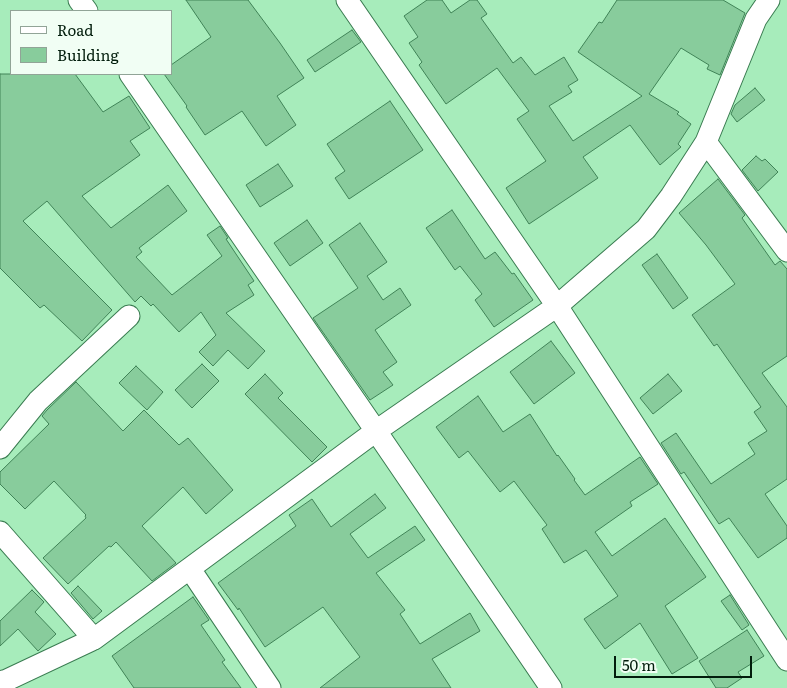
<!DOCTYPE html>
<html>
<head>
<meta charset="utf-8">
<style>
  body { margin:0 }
  #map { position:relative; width:787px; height:688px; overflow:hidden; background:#a7ecbb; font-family:Literata,serif }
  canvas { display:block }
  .legend { position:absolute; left:10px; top:10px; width:162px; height:65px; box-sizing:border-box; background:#f1fef4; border:1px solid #91a497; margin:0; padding:6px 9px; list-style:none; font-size:15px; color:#021d0c }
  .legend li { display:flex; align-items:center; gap:10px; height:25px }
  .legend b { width:25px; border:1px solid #91a497 }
  .scale { position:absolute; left:614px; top:656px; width:138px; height:22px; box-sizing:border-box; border:2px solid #021d0c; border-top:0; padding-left:6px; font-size:15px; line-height:18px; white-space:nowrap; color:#021d0c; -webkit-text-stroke:4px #f1fef4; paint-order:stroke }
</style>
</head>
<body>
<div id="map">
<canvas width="787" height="688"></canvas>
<ul class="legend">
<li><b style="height:6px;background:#fff"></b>Road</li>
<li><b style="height:14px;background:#88cc9c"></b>Building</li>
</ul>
<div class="scale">50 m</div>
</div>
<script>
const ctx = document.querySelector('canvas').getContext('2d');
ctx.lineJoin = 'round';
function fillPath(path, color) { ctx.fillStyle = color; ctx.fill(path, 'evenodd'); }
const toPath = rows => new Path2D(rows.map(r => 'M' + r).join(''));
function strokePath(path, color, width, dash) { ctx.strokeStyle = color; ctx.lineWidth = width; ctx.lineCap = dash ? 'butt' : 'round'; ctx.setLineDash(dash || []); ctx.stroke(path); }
const building = toPath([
  [186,0,248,0,280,43,304,78,277,96,296,125,266,146,242,111,205,135,186,107,187,106,164,74,171,74,171,65,211,37,186,0],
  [427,0,442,0,451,13,470,0,477,0,487,14,481,18,513,63,521,57,535,75,564,57,578,80,568,86,572,92,549,106,573,141,642,96,578,52,599,22,602,23,617,0,723,0,745,13,720,75,707,69,709,65,681,48,649,94,679,112,677,114,691,124,678,144,681,147,660,165,630,125,583,157,598,178,529,224,506,188,546,161,517,119,529,111,497,68,446,104,419,65,422,62,409,43,418,37,404,16,427,0],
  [352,30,361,42,315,72,307,60,352,30],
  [0,74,75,74,103,112,129,96,150,128,130,141,140,155,82,196,111,228,168,185,187,211,139,248,142,252,136,257,172,295,222,256,207,235,220,226,228,238,226,239,254,281,248,285,254,295,226,313,265,351,248,369,228,350,213,366,199,352,216,335,201,312,179,332,153,304,151,306,141,296,135,302,47,201,23,221,112,310,82,341,44,305,40,308,0,268,0,74],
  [755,88,765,100,737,122,731,114,735,105,755,88],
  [390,101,423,150,349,199,335,178,345,171,327,144,390,101],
  [756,156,762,161,765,159,778,172,758,191,742,170,756,156],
  [278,164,293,186,260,207,246,185,278,164],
  [718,179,745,215,742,218,775,265,780,261,787,269,787,356,762,373,787,407,787,479,765,494,787,526,787,538,758,558,729,518,719,524,684,472,681,474,661,443,676,433,711,484,755,454,748,443,767,431,754,412,761,407,717,344,714,346,692,315,735,284,706,245,679,213,718,179],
  [452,210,485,259,495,252,512,274,514,273,533,300,494,327,475,300,482,294,460,266,455,270,426,228,452,210],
  [307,220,323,243,290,266,274,243,307,220],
  [360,223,387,262,367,276,383,300,400,288,411,305,375,330,397,362,383,372,393,385,370,400,313,318,358,288,329,245,360,223],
  [657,254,688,298,673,309,642,265,657,254],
  [551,341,575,373,534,404,510,372,551,341],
  [202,364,219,381,192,408,175,390,202,364],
  [136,366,163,392,147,410,119,383,136,366],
  [265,374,283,393,278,398,327,447,312,462,245,394,265,374],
  [668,374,682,391,653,414,640,398,668,374],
  [76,382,123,431,144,410,179,445,188,438,233,490,206,514,183,487,142,526,176,563,152,581,116,542,111,547,109,546,68,584,43,558,86,518,85,516,86,515,54,481,25,509,0,484,0,472,49,424,42,416,47,410,76,382],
  [478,396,503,432,530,414,557,456,558,455,575,479,574,480,585,495,640,457,658,484,630,502,632,506,595,532,612,556,665,518,706,577,665,606,698,658,672,674,640,623,605,649,584,619,618,596,586,550,564,563,542,529,547,525,514,481,500,492,468,451,459,458,436,427,478,396],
  [375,494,386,508,350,534,368,558,415,526,425,540,376,573,405,610,400,614,420,644,470,613,480,631,432,659,451,688,320,688,360,657,323,607,265,647,239,608,238,610,218,583,296,526,289,515,312,499,331,527,375,494],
  [78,586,102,611,93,619,71,593,78,586],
  [32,590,44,602,35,612,56,634,38,651,18,629,0,646,0,621,32,590],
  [730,595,749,625,742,630,721,601,730,595],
  [193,597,209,620,201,625,225,660,222,662,241,688,134,688,112,656,193,597],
  [747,630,764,656,738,672,742,678,727,688,716,688,699,661,747,630]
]);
fillPath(building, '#88cc9c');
strokePath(building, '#408357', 1);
const minor = toPath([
  [79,0,87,11],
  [347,0,557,306,787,660],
  [130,74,376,431,551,688],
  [706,142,787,251],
  [0,448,38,401,129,316],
  [0,532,94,639],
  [190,569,270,688],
  [0,682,7,680,94,639,376,431,557,306,646,229,671,196,706,142,756,19,769,0]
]);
strokePath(minor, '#3a7c51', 23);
strokePath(minor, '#fff', 21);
</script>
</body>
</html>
